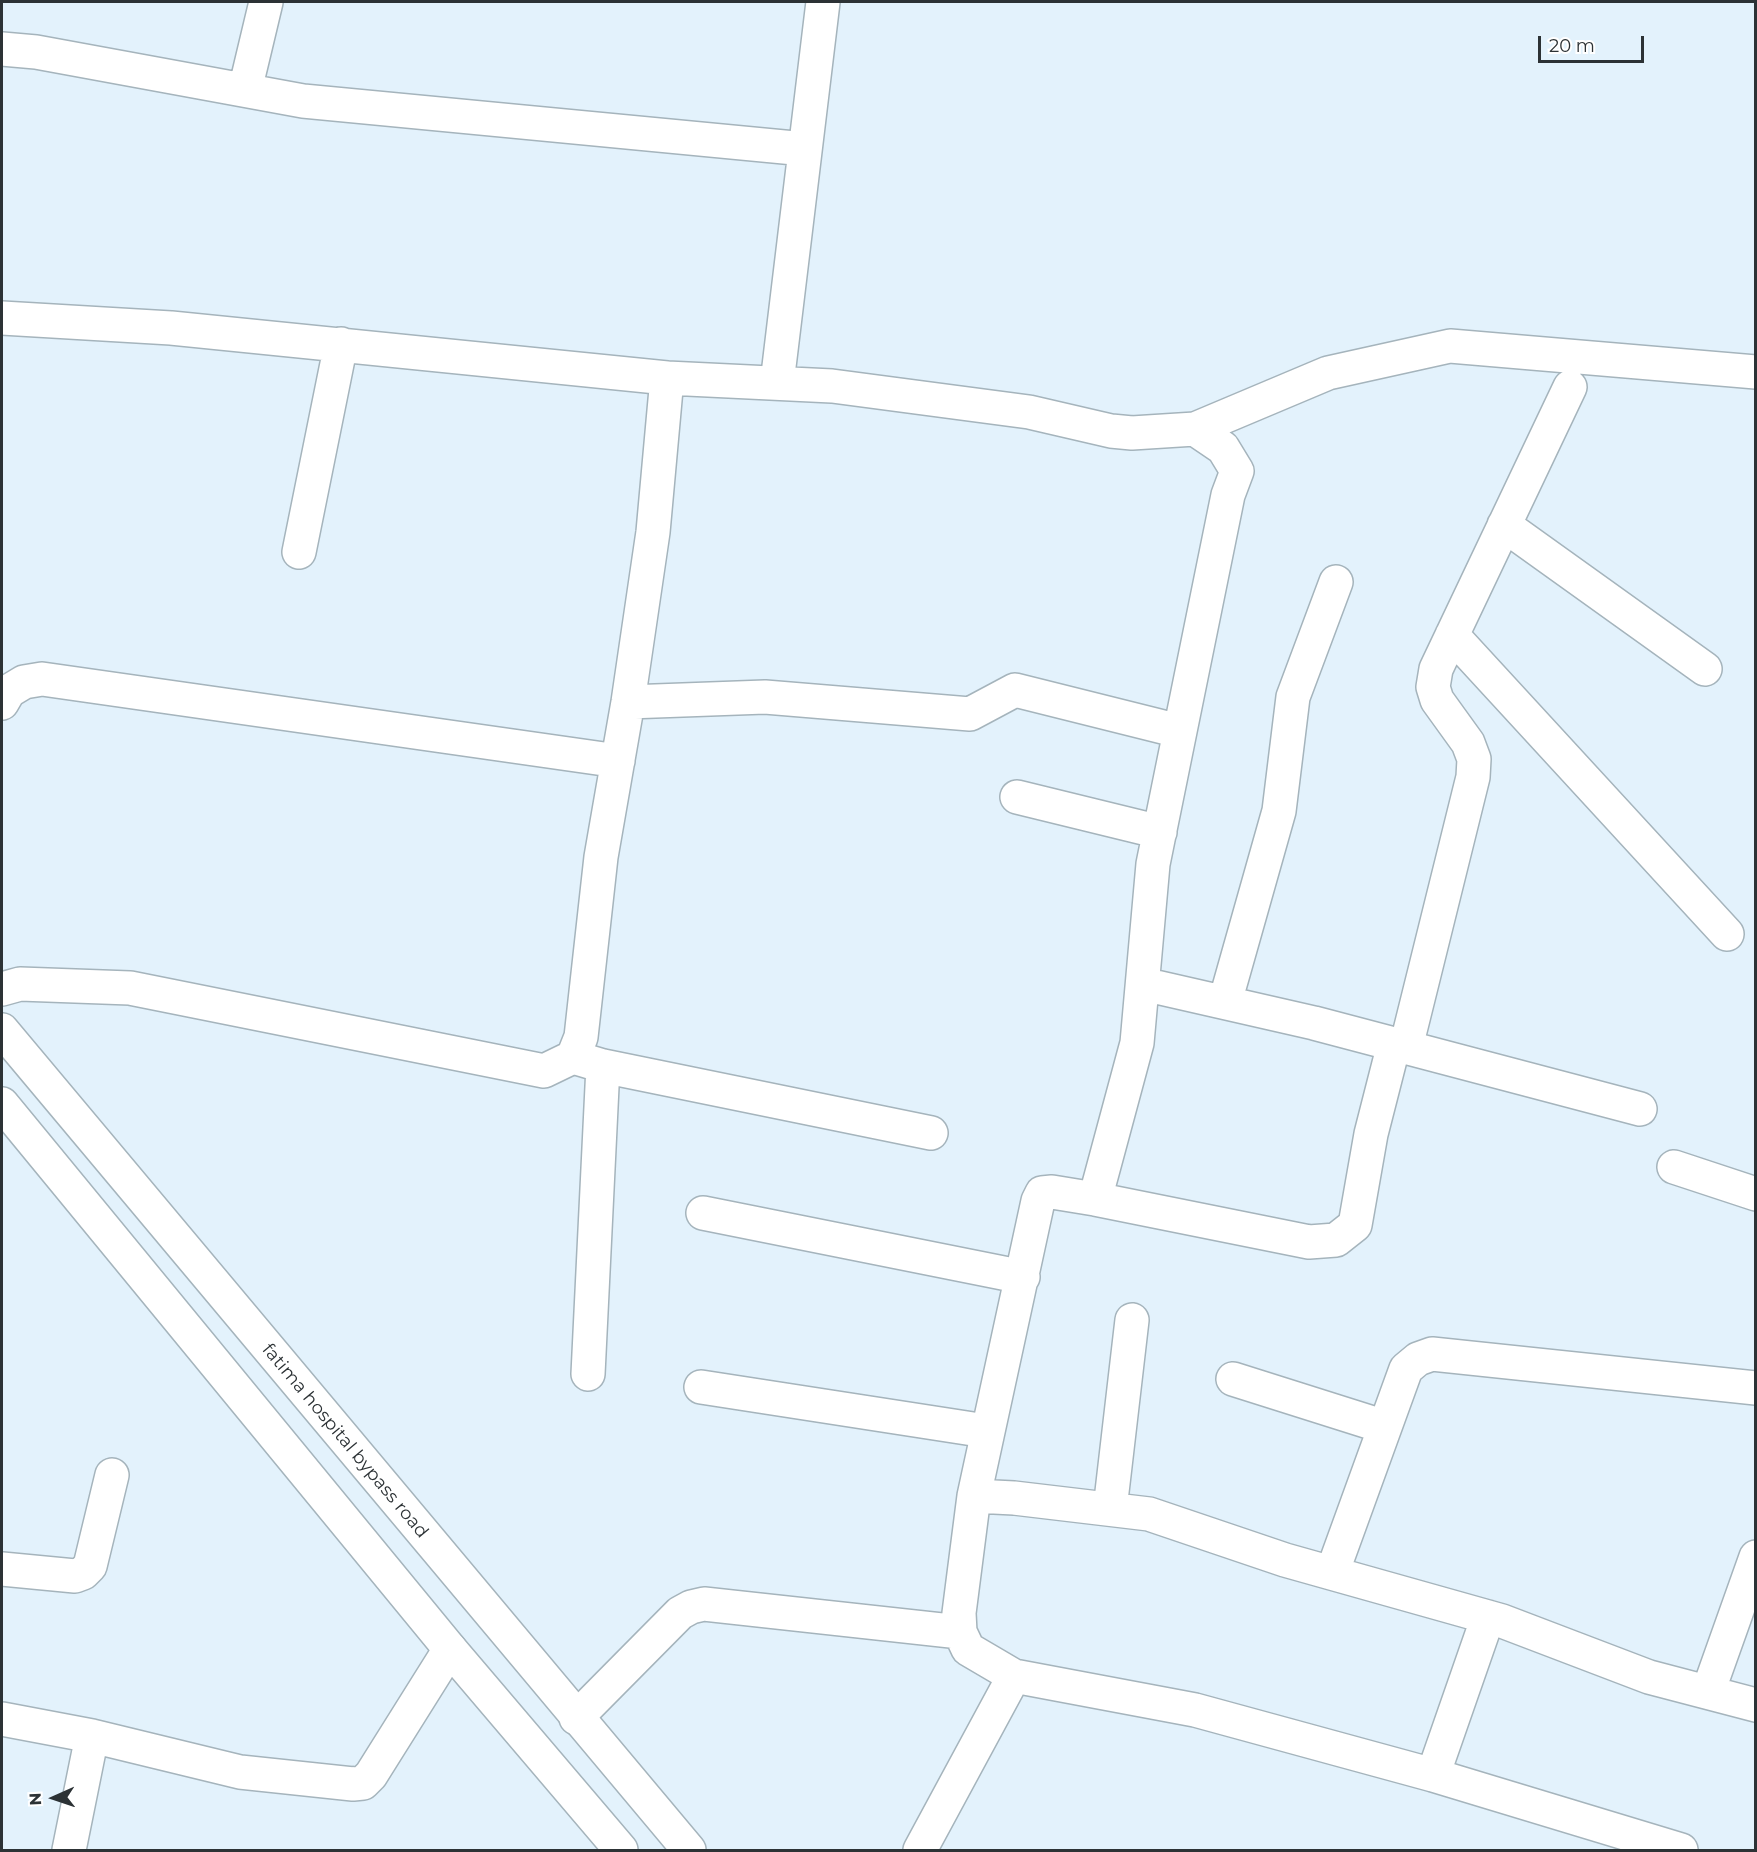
<!DOCTYPE html>
<html>
<head>
<meta charset="utf-8">
<style>
  body { margin:0 }
  #map { position:relative; width:1757px; height:1852px; overflow:hidden; background:#e3f2fc; font-family:Montserrat,sans-serif }
  canvas { display:block }
  .frame { position:absolute; inset:0; border:3px solid #2c3235; pointer-events:none }
  .north { position:absolute; left:24px; top:1768px; width:60px; height:60px; -webkit-text-stroke:4px #fff; paint-order:stroke; rotate:267deg; font-size:16px; font-weight:700; line-height:24px; text-align:center; color:#2c3235 }
  .north::after { content:''; display:block; margin:auto; width:21px; height:27px; background:#2c3235; clip-path:polygon(50% 0,100% 100%,50% 72%,0 100%) }
  .scale { position:absolute; left:1538px; top:36px; width:106px; height:27px; box-sizing:border-box; border:3px solid #2c3235; border-top:0; padding-left:8px; font-size:18px; line-height:21px; white-space:nowrap; color:#2c3235; -webkit-text-stroke:4px #fff; paint-order:stroke }
</style>
</head>
<body>
<div id="map">
<canvas width="1757" height="1852"></canvas>
<div class="frame"></div>
<div class="north">N</div>
<div class="scale">20 m</div>
</div>
<script>
const ctx = document.querySelector('canvas').getContext('2d');
ctx.lineJoin = 'round';
const toPath = rows => new Path2D(rows.map(r => 'M' + r).join(''));
function strokePath(path, color, width, dash) { ctx.strokeStyle = color; ctx.lineWidth = width; ctx.lineCap = dash ? 'butt' : 'round'; ctx.setLineDash(dash || []); ctx.stroke(path); }
function write(font, color, halo, rows, align = 'center') {
  ctx.font = font + ' Montserrat,sans-serif'; ctx.lineWidth = 4.5; ctx.setLineDash([]); ctx.textBaseline = 'middle'; ctx.strokeStyle = halo; ctx.fillStyle = color; for (const [text, x, y, turn = 0] of rows) {
    ctx.save(); ctx.translate(x, y); ctx.rotate((+turn || 0) * Math.PI / 180); ctx.textAlign = isNaN(turn) ? turn : align; if (halo) ctx.strokeText(text, 0, 0); ctx.fillText(text, 0, 0); ctx.restore();
  }
}
const street = toPath([
  [2,49,36,52,303,101,805,149],
  [245,90,266,2],
  [2,318,171,328,667,378,653,532,628,702,601,857,581,1037,573,1057,544,1071,130,988,20,984,2,989],
  [667,378,832,386,1029,412,1111,431,1132,433,1195,429,1223,448,1237,471,1228,495,1153,864,1137,1043,1095,1199,1052,1192,1042,1193,1038,1201,974,1496,959,1613,960,1632,968,1649,1014,1676,1195,1710,1433,1775,1681,1850],
  [777,383,823,2],
  [1195,429,1328,373,1450,346,1756,372],
  [1504,525,1705,669],
  [299,552,341,344],
  [1452,635,1727,934],
  [628,702,765,697,970,714,1015,690,1179,731],
  [2,703,9,691,24,682,42,679,618,761],
  [1017,797,1160,832],
  [1143,984,1314,1023,1640,1109],
  [1225,1002,1279,811,1293,697,1336,582],
  [1406,1047,1473,777,1474,759,1468,743,1437,700,1433,687,1436,669,1570,387],
  [573,1057,603,1066,931,1133],
  [1674,1167,1756,1194],
  [1095,1199,1309,1242,1336,1240,1355,1225,1371,1134,1394,1044],
  [703,1213,1023,1277],
  [588,1374,603,1066],
  [1233,1379,1385,1427],
  [701,1387,986,1431],
  [974,1496,1014,1498,1149,1514,1285,1560,1502,1621,1649,1677,1756,1705],
  [1110,1509,1132,1320],
  [2,1569,75,1576,83,1573,90,1566,112,1475],
  [1332,1573,1406,1369,1418,1359,1432,1354,1756,1388],
  [1708,1692,1756,1557],
  [576,1718,680,1613,691,1607,704,1604,960,1632],
  [2,1719,92,1736,240,1772,353,1784,363,1783,371,1775,450,1649],
  [1433,1775,1488,1617],
  [69,1850,92,1736],
  [920,1850,1014,1676]
]);
const highway = toPath([
  [2,1030,689,1850],
  [2,1104,450,1649,621,1850]
]);
strokePath(street, '#a5b4bc', 36);
strokePath(highway, '#a5b4bc', 36);
strokePath(street, '#fff', 33);
strokePath(highway, '#fff', 33);
write('18px', '#2c3235', '#fff', [
  ["fatima hospital bypass road",345,1441,50]
]);
</script>
</body>
</html>
